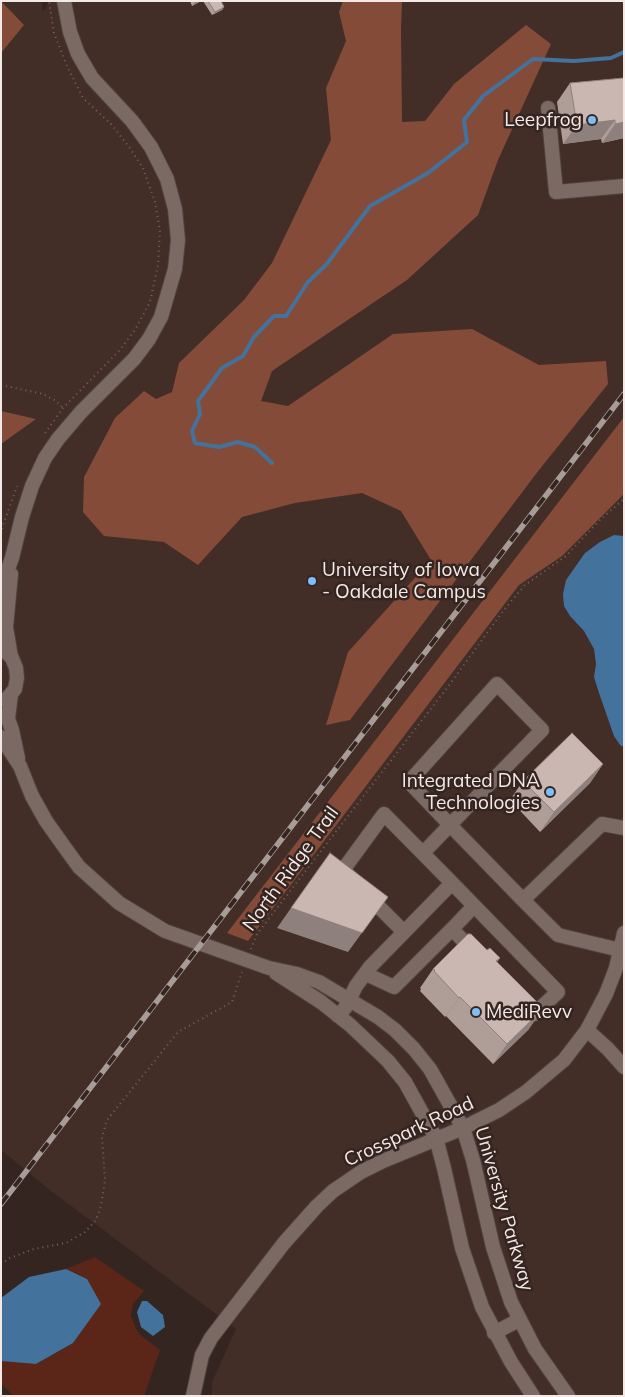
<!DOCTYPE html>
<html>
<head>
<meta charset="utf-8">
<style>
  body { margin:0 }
  #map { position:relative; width:625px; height:1397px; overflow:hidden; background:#342521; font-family:Mulish,sans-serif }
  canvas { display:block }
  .frame { position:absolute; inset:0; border:2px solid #f3e9e6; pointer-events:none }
</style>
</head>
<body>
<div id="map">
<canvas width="625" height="1397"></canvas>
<div class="frame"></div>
</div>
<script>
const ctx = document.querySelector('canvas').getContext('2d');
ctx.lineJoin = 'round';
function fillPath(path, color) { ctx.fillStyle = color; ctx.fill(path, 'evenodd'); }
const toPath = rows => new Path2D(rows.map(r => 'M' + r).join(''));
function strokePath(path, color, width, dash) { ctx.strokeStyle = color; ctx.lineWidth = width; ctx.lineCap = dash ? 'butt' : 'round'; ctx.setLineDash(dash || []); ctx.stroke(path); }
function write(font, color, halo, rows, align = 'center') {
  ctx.font = font + ' Mulish,sans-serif'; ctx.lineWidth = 5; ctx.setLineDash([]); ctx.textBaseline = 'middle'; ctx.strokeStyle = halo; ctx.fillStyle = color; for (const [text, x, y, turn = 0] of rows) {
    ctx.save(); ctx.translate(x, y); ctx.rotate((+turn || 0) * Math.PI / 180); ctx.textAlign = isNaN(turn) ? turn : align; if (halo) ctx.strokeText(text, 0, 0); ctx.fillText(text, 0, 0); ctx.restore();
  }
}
fillPath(toPath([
  [1,1,42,1,43,12,49,1,624,1,624,1396,212,1396,212,1382,236,1329,51,1191,1,1150]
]), '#422d27');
fillPath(toPath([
  [95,1257,144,1291,133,1304,131,1316,138,1333,160,1350,144,1396,14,1396,1,1384,1,1361,37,1364,73,1343,87,1279,66,1269]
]), '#5b2617');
fillPath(toPath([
  [1,1,24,25,1,53],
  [343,1,402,1,401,29,402,122,425,121,454,84,526,25,551,44,498,160,478,215,407,280,272,371,261,401,288,406,393,334,472,329,539,365,606,361,608,384,539,470,350,720,326,725,348,652,431,560,401,511,362,493,295,503,242,517,198,565,164,542,104,536,83,512,84,477,115,418,144,391,156,399,172,392,179,363,244,300,272,263,331,140,326,88,346,41,339,12],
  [1,411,36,419,1,444],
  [624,417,624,494,562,556,519,585,248,941,227,933]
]), '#854b39');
fillPath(toPath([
  [614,535,624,536,624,747,620,745,614,736,599,693,594,677,596,664,594,649,584,631,570,616,564,606,563,594,566,580,585,553,600,542],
  [66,1269,87,1279,101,1304,73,1343,36,1364,1,1361,1,1298,29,1277],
  [142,1301,147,1301,163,1315,165,1327,153,1336,141,1327,137,1312]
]), '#43729c');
strokePath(toPath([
  [272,463,255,447,238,442,219,447,195,443,192,431,200,414,198,401,222,368,243,356,254,337,274,316,286,316,308,282,326,265,370,206,428,173,467,142,464,120,483,96,533,59,574,61,611,58,624,52]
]), '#43729c', 4);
const minor = toPath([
  [548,108,556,192,624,186],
  [1,588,12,558,22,517,32,486,45,458,58,439,81,412,134,359,149,339,161,317,175,269,178,240,175,209,167,179,151,147,132,121,92,78,78,54,70,32,64,1],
  [5,651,12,658,16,668,17,678,15,689,6,700],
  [11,657,6,627,11,574],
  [11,694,8,719,12,730,18,758],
  [1,737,20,766,32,796,46,821,63,845,79,867,119,903,165,931,269,968,297,974,319,982,378,1017,395,1030,414,1049,430,1069,463,1128,473,1160,493,1247,511,1302,535,1349,568,1396],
  [423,853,450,825,497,776,542,730,497,684,409,782,450,825,523,900,602,824,624,828],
  [351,878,343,870,384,814,452,883],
  [368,896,404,932],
  [523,900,558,935,620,950],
  [452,929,474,906],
  [276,973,321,1002,350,1025,388,1061,405,1082,436,1138,444,1168,462,1248,482,1307,511,1362,533,1396],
  [366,974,394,987,452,929,474,952],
  [338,1016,345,1008,356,986,370,967,452,883,558,992,534,1014,529,1009],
  [587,1030,608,1049,624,1067],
  [494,1333,519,1320],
  [193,1396,202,1355,211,1338,284,1243,317,1206,333,1191,361,1172,383,1161,463,1128,499,1110,526,1092,564,1060,587,1030,606,994,616,968,624,933]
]);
strokePath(minor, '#4f433f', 16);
strokePath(toPath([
  [1,385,43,394,56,401,63,408],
  [45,433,63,408,119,351,135,330,150,302,158,265,160,231,155,202,143,168,129,147,112,125,83,98,67,66,54,33,49,1],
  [1,534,3,525,17,486],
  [251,949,257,934,450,684,503,611,525,585,566,556,601,519,624,499],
  [1,1264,10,1258,34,1249,66,1243,85,1232,96,1220,101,1206,105,1180,102,1137,107,1120,178,1032,232,1002,242,972]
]), '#726561', 2, [1, 4]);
strokePath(minor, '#7b6a64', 14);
const rail = toPath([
  [1,1204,624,394]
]);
strokePath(rail, '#a89c98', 5.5);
strokePath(rail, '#342521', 4, [11]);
fillPath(toPath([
  [190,1,201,1,192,6],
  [203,1,221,1,224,7,222,10,212,15],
  [624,78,624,138,602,143,601,139,563,144,557,102,570,83],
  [603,764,590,783,540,832,510,800,523,781],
  [487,950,500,958,497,962,529,1029,493,1064,446,1016,445,1017,420,991,421,989,420,988,433,969]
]), '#af9d98');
fillPath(toPath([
  [197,1,201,1,192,6,195,2],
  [224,7,222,10,212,15,215,12],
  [615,120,601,139,563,144,577,125],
  [624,122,624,138,602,143,615,124],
  [603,764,590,783,540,832,554,812],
  [388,897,348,952,277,928,291,908],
  [460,997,446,1016,445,1017,459,998],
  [543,1009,529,1029,493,1064,507,1044]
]), '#8e807c');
const building = toPath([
  [208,1,221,1,224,7,215,12,208,1],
  [624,78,624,122,615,124,615,120,577,125,570,83,624,78],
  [572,733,603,764,554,812,523,781,572,733],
  [330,853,388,897,362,933,291,908,330,853],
  [468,934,471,934,487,950,490,948,500,958,496,961,542,1007,541,1008,543,1009,507,1044,460,997,459,998,434,971,435,970,433,969,468,934]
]);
fillPath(building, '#cbb7b1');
strokePath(building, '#8e807c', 1);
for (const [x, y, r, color] of [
  [592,120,5,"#7dbef9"],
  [312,581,5,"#7dbef9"],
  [550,792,5,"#7dbef9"],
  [476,1012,5,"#7dbef9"]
]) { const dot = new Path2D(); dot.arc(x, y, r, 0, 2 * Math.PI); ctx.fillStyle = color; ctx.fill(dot); strokePath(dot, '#342521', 2); }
write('19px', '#f3e9e6', '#342521', [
  ["Leepfrog",582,120],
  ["University of Iowa",322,570,"left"],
  ["- Oakdale Campus",322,592,"left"],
  ["Integrated DNA",540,781],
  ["Technologies",540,803],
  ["MediRevv",486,1012,"left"]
], 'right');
write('19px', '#f3e9e6', '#342521', [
  ["North Ridge Trail",291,869,-54],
  ["Crosspark Road",409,1132,-25],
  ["University Parkway",504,1209,74]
]);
</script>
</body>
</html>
